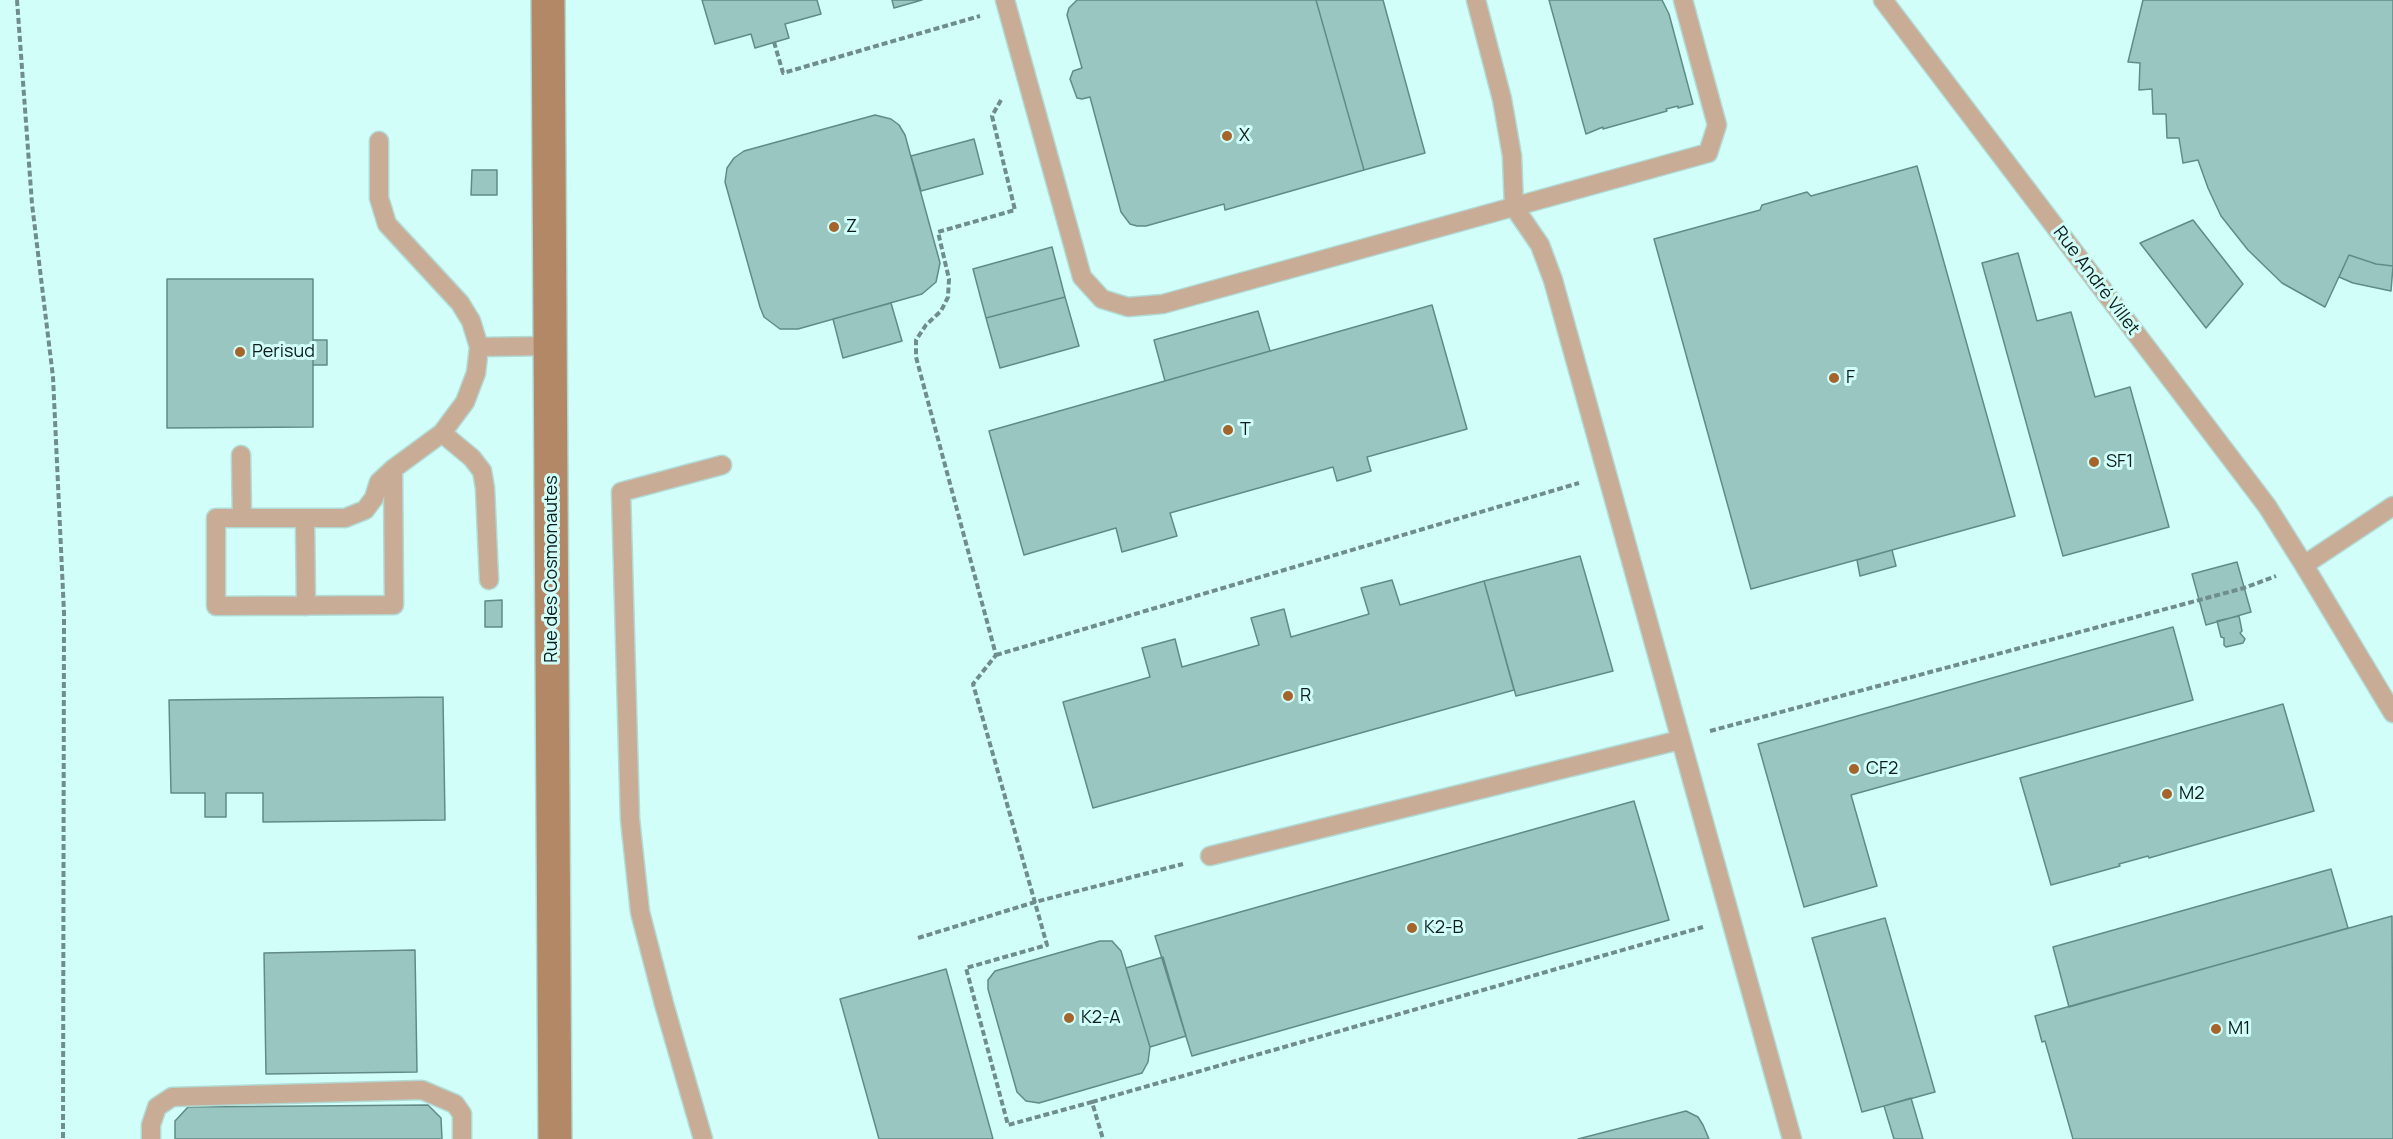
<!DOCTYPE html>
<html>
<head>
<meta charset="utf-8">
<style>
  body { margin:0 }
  canvas { display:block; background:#d1fef9 }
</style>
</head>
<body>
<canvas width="2393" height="1139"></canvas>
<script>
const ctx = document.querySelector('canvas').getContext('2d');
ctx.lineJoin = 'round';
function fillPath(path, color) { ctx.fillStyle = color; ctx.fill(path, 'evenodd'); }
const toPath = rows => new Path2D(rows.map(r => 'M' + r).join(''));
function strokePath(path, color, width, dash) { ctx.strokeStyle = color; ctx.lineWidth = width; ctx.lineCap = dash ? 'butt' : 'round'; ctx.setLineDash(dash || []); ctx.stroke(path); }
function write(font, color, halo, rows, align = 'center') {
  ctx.font = font + ' Manrope,sans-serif'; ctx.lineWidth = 6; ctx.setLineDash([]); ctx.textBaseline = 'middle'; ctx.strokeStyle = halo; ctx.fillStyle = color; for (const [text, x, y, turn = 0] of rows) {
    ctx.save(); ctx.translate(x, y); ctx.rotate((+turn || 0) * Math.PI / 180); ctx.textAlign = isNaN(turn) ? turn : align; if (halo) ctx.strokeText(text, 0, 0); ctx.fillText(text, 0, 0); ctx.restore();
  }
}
const building = toPath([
  [702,0,817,0,821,14,785,24,789,38,755,48,751,34,715,44,702,0],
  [892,0,922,0,894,8,892,0],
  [1077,0,1316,0,1364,170,1225,210,1224,204,1146,226,1137,226,1130,224,1121,212,1090,97,1082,99,1077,98,1070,79,1073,71,1082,68,1067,15,1069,8,1077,0],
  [1316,0,1383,0,1425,153,1364,170,1316,0],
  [1549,0,1662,0,1669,14,1693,104,1678,108,1678,106,1666,109,1667,111,1603,129,1603,127,1586,134,1549,0],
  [2143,0,2393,0,2393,266,2376,264,2349,255,2325,307,2282,283,2248,250,2221,216,2208,188,2198,160,2183,163,2179,138,2167,138,2166,114,2153,114,2152,89,2139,90,2140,63,2128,62,2143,0],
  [875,115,891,119,899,125,905,135,940,263,936,282,922,294,798,329,780,329,764,317,760,307,725,182,727,168,734,158,744,151,875,115],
  [974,139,983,174,921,191,911,156,974,139],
  [1917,166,2015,516,1751,589,1654,239,1760,210,1762,205,1807,192,1811,196,1917,166],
  [472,170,497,170,497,195,471,195,472,170],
  [2193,220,2243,284,2206,328,2140,243,2193,220],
  [1052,247,1065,297,986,318,973,269,1052,247],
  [2018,253,2037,321,2071,312,2095,397,2130,387,2169,527,2063,556,1982,263,2018,253],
  [2349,255,2376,264,2393,266,2391,291,2353,283,2339,277,2349,255],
  [167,279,313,279,313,427,167,428,167,279],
  [1065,297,1079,346,1000,368,986,318,1065,297],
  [891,303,902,341,843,358,833,319,891,303],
  [1432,305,1467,429,1367,457,1371,471,1337,481,1333,467,1170,513,1177,536,1122,552,1116,528,1024,555,989,431,1432,305],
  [1258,311,1270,351,1165,381,1154,340,1258,311],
  [313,340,327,340,327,365,313,365,313,340],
  [1892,550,1896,566,1860,576,1857,560,1892,550],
  [1580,556,1613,671,1516,696,1484,581,1580,556],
  [2237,562,2251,612,2206,625,2192,574,2237,562],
  [1392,580,1400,605,1484,581,1514,690,1093,808,1063,702,1150,677,1142,648,1175,639,1182,667,1259,645,1251,618,1284,609,1291,637,1369,614,1361,588,1392,580],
  [502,600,502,627,485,627,485,601,502,600],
  [2239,616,2242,631,2240,633,2245,639,2243,643,2226,647,2224,645,2224,638,2221,637,2217,621,2239,616],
  [2173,627,2193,700,1851,795,1877,886,1804,907,1758,744,2173,627],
  [443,697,445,820,263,822,263,793,226,793,226,817,205,817,205,793,171,793,169,700,443,697],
  [2283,704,2314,811,2149,858,2148,856,2119,864,2120,866,2051,885,2020,778,2283,704],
  [1634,801,1669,920,1192,1056,1155,936,1634,801],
  [2331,869,2348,928,2069,1007,2053,947,2331,869],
  [2392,916,2393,1139,2073,1139,2045,1041,2042,1042,2035,1016,2392,916],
  [1885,918,1935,1092,1862,1112,1812,938,1885,918],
  [1100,941,1112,941,1121,951,1150,1047,1148,1062,1142,1073,1039,1103,1026,1101,1017,1092,988,989,988,980,995,971,1100,941],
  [415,950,417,1072,266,1074,264,953,415,950],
  [1163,957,1186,1036,1150,1047,1126,968,1163,957],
  [946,969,993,1139,879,1139,840,999,946,969],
  [1911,1098,1923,1139,1894,1139,1884,1106,1911,1098],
  [428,1105,441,1118,442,1139,175,1139,175,1121,188,1107,428,1105],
  [1686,1111,1698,1117,1703,1125,1709,1139,1578,1139,1686,1111]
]);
fillPath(building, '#9ac6c1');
strokePath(building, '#628b87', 1.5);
const service = toPath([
  [1005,0,1082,277,1102,299,1128,307,1163,304,1708,153,1717,125,1683,0],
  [1476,0,1502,99,1512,156,1514,207,1540,245,1553,280,1792,1139],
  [1883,0,2267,506,2304,565,2393,713],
  [379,141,379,198,387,224,460,303,471,321,479,347,476,373,465,402,442,433,393,469,379,482,374,498,365,510,345,518,216,518,216,606,394,605,393,469],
  [479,347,550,346],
  [442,433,472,458,482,471,485,488,489,580],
  [241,455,242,518],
  [305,518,306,606],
  [2304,565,2393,506],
  [1210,856,1680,740],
  [151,1139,151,1125,157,1107,172,1097,422,1090,455,1104,462,1114,462,1139],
  [703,1139,664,1004,640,912,630,819,621,492,722,465]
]);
const secondary = toPath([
  [548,0,555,1139]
]);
strokePath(service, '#b1dad5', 21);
strokePath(secondary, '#b1dad5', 36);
strokePath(toPath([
  [17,0,32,204,53,377,64,613,63,1139],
  [774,42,783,73,980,16],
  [1001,100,992,116,1015,210,938,232,949,279,948,297,941,311,926,325,916,340,916,357,996,655,973,684,1047,945,966,968,1008,1125,1092,1102,1103,1139],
  [996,655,1579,483],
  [1710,731,2244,588,2276,576],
  [918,938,1035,902,1183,864],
  [1092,1102,1703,927]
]), '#6f8e8b', 4, [6, 3]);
strokePath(service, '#c9ac96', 18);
strokePath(secondary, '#b38867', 33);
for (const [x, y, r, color] of [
  [1227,136,6,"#a4642c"],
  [834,227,6,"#a4642c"],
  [240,352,6,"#a4642c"],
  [1834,378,6,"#a4642c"],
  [1228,430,6,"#a4642c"],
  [2094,462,6,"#a4642c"],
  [1288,696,6,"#a4642c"],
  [1854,769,6,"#a4642c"],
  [2167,794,6,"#a4642c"],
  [1412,928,6,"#a4642c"],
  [1069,1018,6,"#a4642c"],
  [2216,1029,6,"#a4642c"]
]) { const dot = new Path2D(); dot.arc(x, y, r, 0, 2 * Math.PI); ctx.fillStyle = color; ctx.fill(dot); strokePath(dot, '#d1fef9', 2); }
write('18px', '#0c1d1b', '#d1fef9', [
  ["X",1239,136],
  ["Z",846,227],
  ["Perisud",252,352],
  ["F",1846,378],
  ["T",1240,430],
  ["SF1",2106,462],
  ["R",1300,696],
  ["CF2",1866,769],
  ["M2",2179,794],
  ["K2-B",1424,928],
  ["K2-A",1081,1018],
  ["M1",2228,1029]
], 'left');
write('18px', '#0c1d1b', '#d1fef9', [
  ["Rue André Villet",2096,281,53],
  ["Rue des Cosmonautes",552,569,-90]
]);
</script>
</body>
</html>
